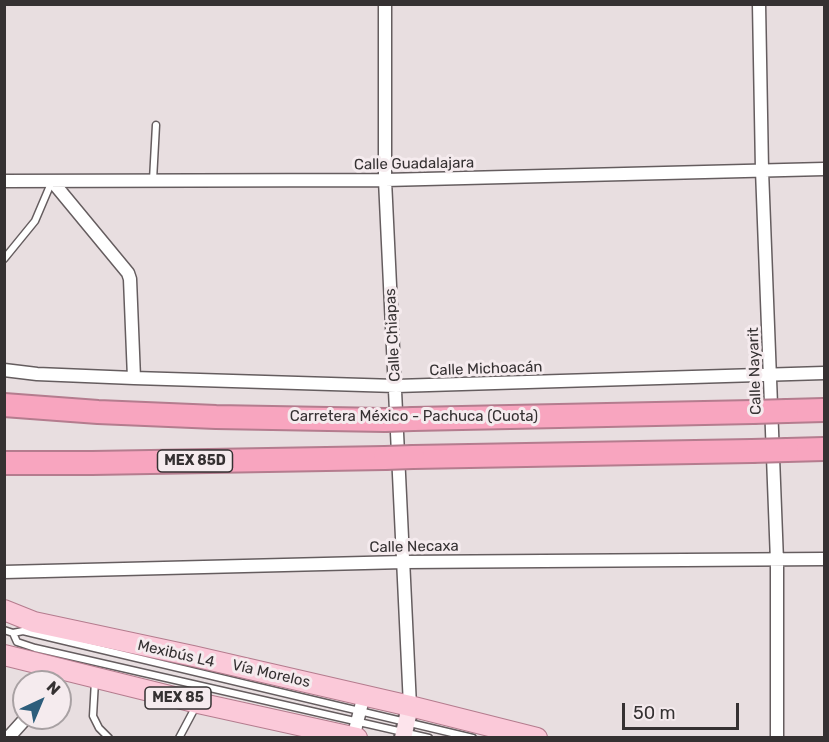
<!DOCTYPE html>
<html>
<head>
<meta charset="utf-8">
<style>
  body { margin:0 }
  #map { position:relative; width:829px; height:742px; overflow:hidden; background:#e8dee0; font-family:Rubik,sans-serif }
  canvas { display:block }
  .frame { position:absolute; inset:0; border:6px solid #353132; pointer-events:none }
  .north { position:absolute; left:12px; top:670px; width:60px; height:60px; box-sizing:border-box; background:#f5ebee; border:2px solid #a8a1a3; border-radius:50%; rotate:44deg; font-size:16px; font-weight:700; line-height:24px; text-align:center; color:#353132 }
  .north::after { content:''; display:block; margin:auto; width:21px; height:27px; background:#2d5d7b; clip-path:polygon(50% 0,100% 100%,50% 72%,0 100%) }
  .scale { position:absolute; left:622px; top:703px; width:117px; height:27px; box-sizing:border-box; border:3px solid #353132; border-top:0; padding-left:8px; font-size:18px; line-height:21px; white-space:nowrap; color:#353132; -webkit-text-stroke:4px #f5ebee; paint-order:stroke }
</style>
</head>
<body>
<div id="map">
<canvas width="829" height="742"></canvas>
<div class="frame"></div>
<div class="north">N</div>
<div class="scale">50 m</div>
</div>
<script>
const ctx = document.querySelector('canvas').getContext('2d');
ctx.lineJoin = 'round';
const toPath = rows => new Path2D(rows.map(r => 'M' + r).join(''));
function strokePath(path, color, width, dash) { ctx.strokeStyle = color; ctx.lineWidth = width; ctx.lineCap = dash ? 'butt' : 'round'; ctx.setLineDash(dash || []); ctx.stroke(path); }
function write(font, color, halo, rows, align = 'center') {
  ctx.font = font + ' Rubik,sans-serif'; ctx.lineWidth = 6; ctx.setLineDash([]); ctx.textBaseline = 'middle'; ctx.strokeStyle = halo; ctx.fillStyle = color; for (const [text, x, y, turn = 0] of rows) {
    ctx.save(); ctx.translate(x, y); ctx.rotate((+turn || 0) * Math.PI / 180); ctx.textAlign = isNaN(turn) ? turn : align; if (halo) ctx.strokeText(text, 0, 0); ctx.fillText(text, 0, 0); ctx.restore();
  }
}
const service = toPath([
  [153,180,156,125],
  [4,259,35,221,52,181],
  [4,630,13,633,23,631,473,738],
  [13,633,17,642,35,648,429,738],
  [95,681,93,716,99,728,109,738],
  [179,738,196,706]
]);
const minor = toPath([
  [385,4,385,180,410,706],
  [759,4,762,170,777,561,777,738],
  [4,181,385,180,824,169],
  [52,181,128,273,130,279,134,378],
  [4,370,37,374,134,378,396,386,824,373],
  [4,572,404,562,824,559],
  [8,738,26,718],
  [353,738,364,695]
]);
const secondary = toPath([
  [403,738,410,706]
]);
const primary = toPath([
  [4,610,34,622,193,656,410,706,537,738],
  [4,655,198,703,357,738]
]);
const motorway = toPath([
  [4,405,98,412,216,417,385,420],
  [787,411,824,410],
  [413,419,753,412],
  [787,450,824,449],
  [413,457,752,451],
  [4,463,92,463,385,458]
]);
strokePath(service, '#655d5f', 9);
strokePath(minor, '#655d5f', 15);
strokePath(secondary, '#655d5f', 20);
strokePath(primary, '#b47c8e', 22);
strokePath(motorway, '#b47c8e', 26);
strokePath(service, '#fff', 6);
strokePath(minor, '#fff', 12);
strokePath(secondary, '#fde4ec', 16);
strokePath(primary, '#fbc9d9', 20);
strokePath(motorway, '#f8a5bf', 22);
const motorwayBridge = toPath([
  [753,412,787,411],
  [385,420,413,419],
  [752,451,787,450],
  [385,458,413,457]
]);
strokePath(motorwayBridge, '#b47c8e', 26, []);
strokePath(motorwayBridge, '#f8a5bf', 22);
for (const [x, y, w] of [
  [195,461,75],
  [178,698,66]
]) { const box = new Path2D(); box.roundRect(x - w / 2, y - 11, w, 22, 4.5); ctx.fillStyle = '#f5ebee'; ctx.fill(box); strokePath(box, '#353132', 1.5); }
write('bold 14px', '#353132', null, [
  ["MEX 85D",195,461],
  ["MEX 85",178,698]
]);
write('15px', '#353132', '#f5ebee', [
  ["Calle Guadalajara",414,164,-1],
  ["Calle Chiapas",393,335,-93],
  ["Calle Michoacán",486,369,-2],
  ["Calle Nayarit",755,371,-92],
  ["Carretera México - Pachuca (Cuota)",414,417],
  ["Calle Necaxa",414,547,-1],
  ["Mexibús L4",176,654,13],
  ["Vía Morelos",271,674,13]
]);
</script>
</body>
</html>
